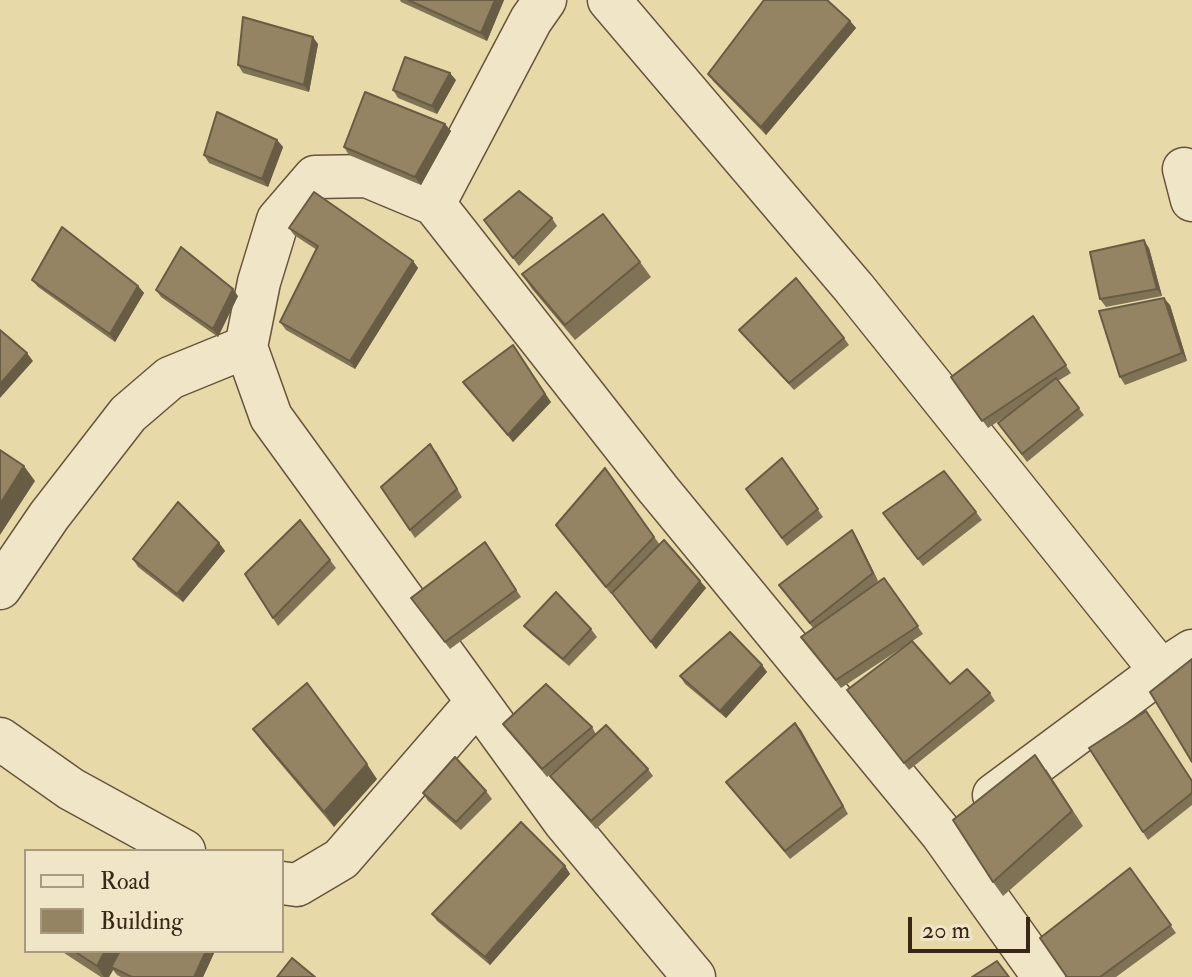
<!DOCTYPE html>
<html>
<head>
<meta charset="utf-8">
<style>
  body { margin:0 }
  #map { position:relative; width:1192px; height:977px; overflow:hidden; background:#e8d9a9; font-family:"IM FELL Double Pica",serif }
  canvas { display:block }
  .legend { position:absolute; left:24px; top:849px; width:260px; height:104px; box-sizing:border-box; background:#f0e6c7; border:2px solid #a79a81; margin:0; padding:10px 14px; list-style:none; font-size:24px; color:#3a2718 }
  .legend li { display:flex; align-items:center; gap:16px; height:40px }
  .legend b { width:40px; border:2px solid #a79a81 }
  .scale { position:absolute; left:908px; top:917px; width:122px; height:36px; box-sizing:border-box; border:4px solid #3a2718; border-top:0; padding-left:10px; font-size:24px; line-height:28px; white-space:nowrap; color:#3a2718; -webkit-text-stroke:6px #f0e6c7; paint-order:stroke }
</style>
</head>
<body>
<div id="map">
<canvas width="1192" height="977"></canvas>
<ul class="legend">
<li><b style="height:10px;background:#f0e6c7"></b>Road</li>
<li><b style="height:22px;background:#948463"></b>Building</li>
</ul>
<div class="scale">20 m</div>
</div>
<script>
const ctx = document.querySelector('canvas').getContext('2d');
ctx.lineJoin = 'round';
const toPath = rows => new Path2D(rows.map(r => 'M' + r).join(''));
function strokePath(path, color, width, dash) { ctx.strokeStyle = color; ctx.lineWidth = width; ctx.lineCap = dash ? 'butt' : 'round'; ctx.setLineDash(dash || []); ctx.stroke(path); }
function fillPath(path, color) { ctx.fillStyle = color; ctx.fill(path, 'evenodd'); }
const minor = toPath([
  [609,0,854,288,1161,671],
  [1184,169,1192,200],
  [434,204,531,20,545,0],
  [0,588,49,516,128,414,170,378,246,347],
  [0,739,71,789,184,851],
  [994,795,1161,671,1192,651],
  [282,883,297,885,341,859,477,702],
  [694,977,564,821,271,417,246,347,259,282,278,220,315,177,367,176,434,204,658,489,942,834,1044,977]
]);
strokePath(minor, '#66543c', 45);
strokePath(minor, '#f0e6c7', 42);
fillPath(toPath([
  [400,0,504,0,487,41,401,2],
  [850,21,856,28,766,135,713,81,708,74],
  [318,44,309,92,243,73,238,65],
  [456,80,437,114,398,98,393,90],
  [445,124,451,131,421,185,349,155,344,147],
  [277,140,283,147,268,187,209,163,204,155],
  [552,218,557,226,519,266,484,220],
  [289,228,413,261,418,268,355,369,286,330,280,322,317,250,294,235],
  [1149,248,1162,296,1106,307,1100,299],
  [640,262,651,277,575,340,532,289,522,274],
  [32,280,138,286,144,293,115,342,38,287],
  [156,290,238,296,218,337,161,297],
  [1170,305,1187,361,1125,385,1120,377],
  [1033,316,1071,373,1058,381,1084,415,1027,462,998,423,1011,413,988,428,951,377],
  [739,330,844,338,849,345,794,390,745,337],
  [463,382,551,402,513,442],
  [436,451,462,497,415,538,381,487],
  [782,458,823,517,787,546,746,489],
  [605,468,660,545,700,581,706,588,656,649,612,593,611,594,556,525],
  [976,512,982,520,923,566,883,513],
  [300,520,336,568,278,626,245,574],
  [852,530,857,538,878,581,863,593,884,578,923,634,841,688,807,644,813,628,779,585],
  [485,542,521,597,450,649,411,598],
  [219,543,225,551,183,602,138,567,133,559],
  [524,626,591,629,597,637,569,666,530,633],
  [762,665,767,672,726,718,685,684,680,676],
  [950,684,990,693,995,701,909,770,852,697],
  [795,723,848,814,790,859,726,782],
  [503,724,592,727,596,734,648,769,653,776,596,829,550,776,571,757,547,777],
  [253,729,377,779,334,827,263,743],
  [1089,748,1192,781,1192,805,1148,840],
  [1046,769,1083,826,1003,896,993,882],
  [486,791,492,799,461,830,428,801,423,793],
  [565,866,570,874,490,965,437,921,432,914],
  [1130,868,1176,933,1116,977,1067,977],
  [61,951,215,951,203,977,121,977,117,975,113,970,109,977,101,977]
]), '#7f7255');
fillPath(toPath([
  [495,0,504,0,487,41,481,33],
  [850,21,856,28,766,135,761,127],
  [313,37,318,44,309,92,304,85],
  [450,73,456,80,437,114,432,106],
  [445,124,451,131,421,185,415,177],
  [277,140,283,147,268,187,262,179],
  [1144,240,1149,248,1162,296,1157,289],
  [413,261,418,268,355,369,350,361],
  [138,286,144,293,115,342,110,334],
  [233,289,238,296,218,337,213,329],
  [1164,298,1170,305,1187,361,1182,353],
  [513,345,551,402,513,442,508,435],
  [27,353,33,361,0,398,0,384],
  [24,466,35,481,0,535,0,504],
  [852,530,857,538,878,581,873,573],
  [219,543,225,551,183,602,177,594],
  [700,581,706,588,656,649,651,642],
  [762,665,767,672,726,718,720,711],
  [795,723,801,730,848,814,843,806],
  [367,764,377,779,334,827,324,812],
  [565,866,570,874,490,965,485,957],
  [105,951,123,951,111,967,113,970,109,977,104,977,97,966],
  [206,951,215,951,203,977,194,977]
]), '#685c45');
const building = toPath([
  [408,0,495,0,481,33,408,0],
  [764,0,827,0,850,21,761,127,708,74,764,0],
  [243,17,313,37,304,85,238,65,243,17],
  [405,57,450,73,432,106,393,90,405,57],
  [365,92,445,124,415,177,344,147,365,92],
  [217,112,277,140,262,179,204,155,217,112],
  [519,191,552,218,513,258,484,220,519,191],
  [314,192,413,261,350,361,280,322,318,246,289,228,314,192],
  [603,214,640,262,565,325,522,274,603,214],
  [62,227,138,286,110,334,32,280,62,227],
  [1144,240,1157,289,1100,299,1090,252,1144,240],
  [181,247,233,289,213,329,156,290,181,247],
  [796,278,844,338,789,383,739,330,796,278],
  [1164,298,1182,353,1120,377,1099,311,1164,298],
  [1033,316,1066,365,982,421,951,377,1033,316],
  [0,330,27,353,0,384,0,330],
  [513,345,545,394,508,435,463,382,513,345],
  [1056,378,1079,408,1022,454,998,423,1056,378],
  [430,444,457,489,410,530,381,487,430,444],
  [0,450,24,466,0,504,0,450],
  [782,458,818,509,782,538,746,489,782,458],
  [605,468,654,537,606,587,556,525,605,468],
  [944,471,976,512,918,559,883,513,944,471],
  [178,502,219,543,177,594,133,559,178,502],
  [300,520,330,560,273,618,245,574,300,520],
  [852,530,873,573,810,623,779,585,852,530],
  [664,540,700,581,651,642,612,593,664,540],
  [485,542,516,590,445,642,411,598,485,542],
  [884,578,918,626,836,680,801,637,884,578],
  [556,592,591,629,563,659,524,626,556,592],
  [730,632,762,665,720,711,680,676,730,632],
  [912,641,950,684,967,669,990,693,904,763,847,690,912,641],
  [1192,659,1192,762,1150,692,1192,659],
  [307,683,367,764,324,812,253,729,307,683],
  [546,684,592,727,542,769,503,724,546,684],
  [1146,711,1192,781,1192,793,1143,832,1089,748,1146,711],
  [795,723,843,806,785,851,726,782,795,723],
  [606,725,648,769,591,821,550,776,606,725],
  [1035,755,1072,811,993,882,953,820,1035,755],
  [455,757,486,791,456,822,423,793,455,757],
  [521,822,565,866,485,957,432,914,521,822],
  [1130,868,1171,925,1100,977,1067,977,1040,938,1130,868],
  [74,951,105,951,97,966,74,951],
  [120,951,206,951,194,977,132,977,111,967,120,951],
  [292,958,315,977,277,977,292,958],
  [997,961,1009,977,972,977,997,961]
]);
fillPath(building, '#948463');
strokePath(building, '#685c45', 2);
</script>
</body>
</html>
